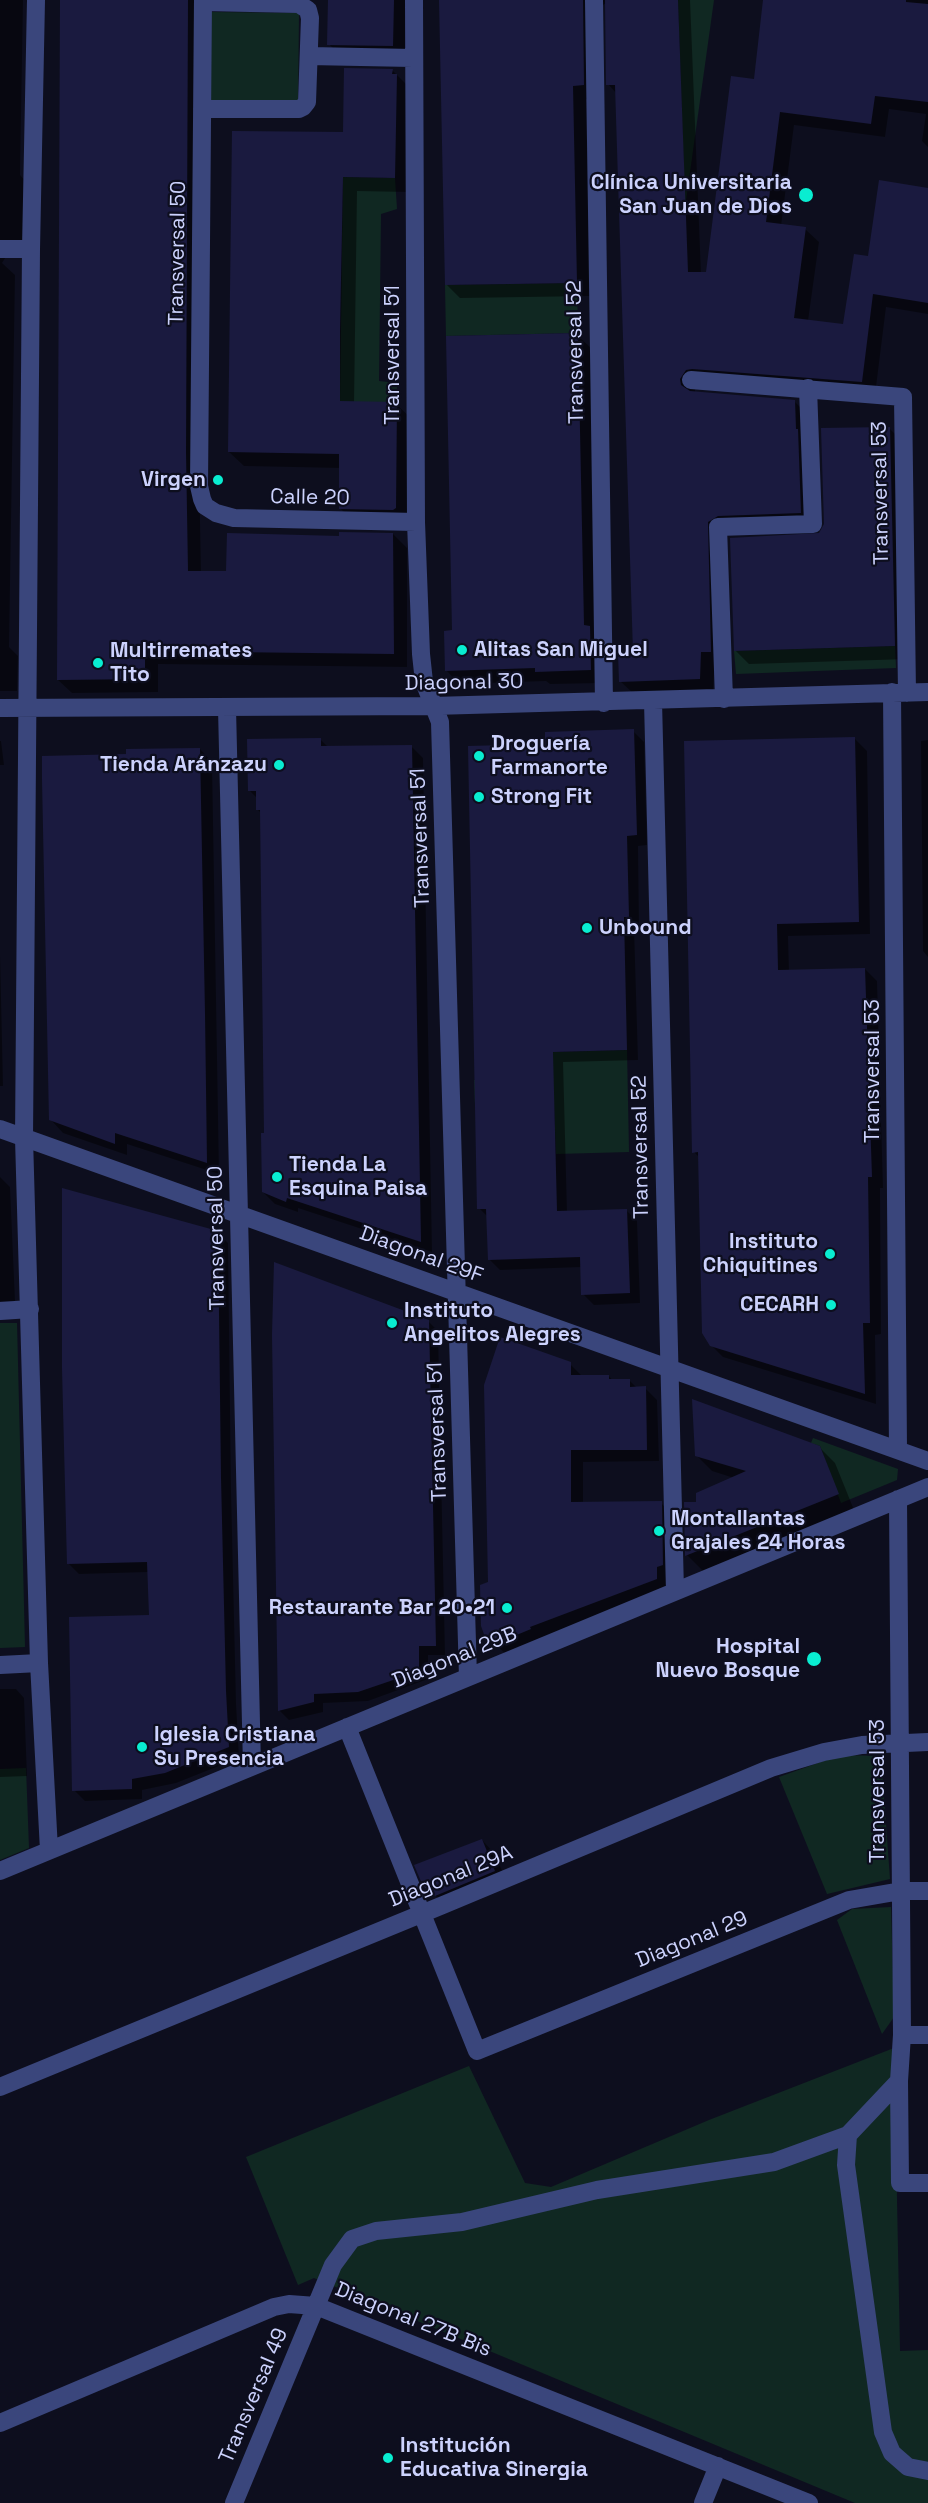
<!DOCTYPE html>
<html>
<head>
<meta charset="utf-8">
<style>
  body { margin:0 }
  canvas { display:block; background:#0d0e1e }
</style>
</head>
<body>
<canvas width="928" height="2503"></canvas>
<script>
const ctx = document.querySelector('canvas').getContext('2d');
ctx.lineJoin = 'round';
function fillPath(path, color) { ctx.fillStyle = color; ctx.fill(path, 'evenodd'); }
const toPath = rows => new Path2D(rows.map(r => 'M' + r).join(''));
function strokePath(path, color, width, dash) { ctx.strokeStyle = color; ctx.lineWidth = width; ctx.lineCap = dash ? 'butt' : 'round'; ctx.setLineDash(dash || []); ctx.stroke(path); }
function write(font, color, halo, rows, align = 'center') {
  ctx.font = font + ' "Space Grotesk",sans-serif'; ctx.lineWidth = 4.5; ctx.setLineDash([]); ctx.textBaseline = 'middle'; ctx.strokeStyle = halo; ctx.fillStyle = color; for (const [text, x, y, turn = 0] of rows) {
    ctx.save(); ctx.translate(x, y); ctx.rotate((+turn || 0) * Math.PI / 180); ctx.textAlign = isNaN(turn) ? turn : align; if (halo) ctx.strokeText(text, 0, 0); ctx.fillText(text, 0, 0); ctx.restore();
  }
}
fillPath(toPath([
  [678,0,714,0,685,208],
  [211,12,299,13,298,105,210,104],
  [343,177,395,178,397,209,381,214,379,381,397,383,397,402,340,402],
  [577,283,578,333,446,336,445,285],
  [895,646,896,668,736,674,734,651],
  [627,1050,629,1152,556,1154,554,1104,475,1106,474,1080,553,1078,553,1052],
  [0,1323,17,1323,25,1647,0,1648],
  [813,1438,898,1469,897,1480,841,1503,820,1446,811,1443],
  [840,1755,881,1756,890,1879,827,1894,779,1777],
  [26,1768,29,1848,0,1860,0,1769],
  [891,1907,894,2017,882,2034,837,1920,852,1909],
  [894,2048,900,2351,928,2350,928,2503,855,2503,314,2278,298,2285,246,2157,469,2066,525,2183,551,2187,709,2120]
]), '#102822');
fillPath(toPath([
  [0,0,23,0,20,175,28,184,28,251,9,252,2,263,15,275,9,647,18,656,17,691,0,691],
  [62,0,201,0,199,467,201,573,228,573,340,537,393,534,407,548,407,667,158,664,158,692,72,693,58,680],
  [329,0,407,0,406,59,342,58,329,44],
  [441,0,690,0,701,274,707,274,755,81,765,0,928,0,928,147,922,141,926,114,889,109,885,137,794,125,781,226,805,229,819,242,808,321,845,325,869,257,928,189,928,314,886,307,875,395,695,387,695,393,794,401,808,415,814,526,721,536,713,692,635,695,621,682,635,653,616,93,608,84,606,3,597,9,597,99,586,99,590,296,460,298,447,285],
  [392,70,407,85,409,192,357,191,354,403,396,404,411,418,410,523,355,523,340,508,341,468,244,466,229,452,344,133],
  [577,335,591,348,603,683,550,684,546,681,459,684,446,670,453,632],
  [889,428,903,442,908,659,749,664,735,650,820,535],
  [633,731,644,742,647,845,638,846,639,927,634,927,638,1060,563,1062,567,1212,626,1210,637,1221,640,1303,594,1305,583,1294,582,1267,500,1270,489,1259,488,1217,479,1208,547,746],
  [320,739,329,748,411,746,423,758,432,1252,298,1208,298,1212,275,1204,263,1192,266,1134,261,813,257,809,257,798,250,791],
  [855,739,867,751,870,934,788,936,789,971,865,969,877,981,883,1188,880,1188,881,1334,875,1335,876,1404,723,1357,711,1345,700,1158,694,1152,685,743],
  [928,740,928,957,923,951,921,741],
  [0,741,1,741,4,765,0,765],
  [200,749,212,762,219,1174,127,1144,127,1155,63,1133,51,1120,127,756],
  [0,953,3,1086,0,1086],
  [0,1177,10,1187,15,1301,0,1301],
  [217,1232,228,1243,231,1490,236,1703,239,1758,176,1783,142,1790,142,1799,85,1801,74,1790,150,1616,149,1572,79,1574,68,1563],
  [428,1321,438,1331,445,1655,428,1655,428,1679,368,1701,323,1703,323,1712,289,1720,279,1710],
  [570,1364,583,1377,609,1376,613,1381,629,1380,637,1388,645,1388,657,1400,659,1461,583,1462,583,1504,661,1503,673,1515,669,1591,508,1656,486,1636,490,1583],
  [819,1447,835,1463,854,1510,703,1571,687,1555,686,1503,698,1503,734,1478,712,1471,696,1455],
  [0,1689,16,1689,24,1698,27,1776,0,1777],
  [482,1840,495,1854,508,1885,439,1899,424,1885]
]), '#0007');
fillPath(toPath([
  [60,0,188,0,186,452,188,571,226,571,227,533,339,536,339,532,393,533,394,654,145,651,145,679,57,680],
  [328,0,394,0,393,46,327,45],
  [439,0,583,0,584,85,573,86,577,283,445,285],
  [605,0,678,0,688,272,706,272,731,76,754,79,763,0,906,0,906,2,928,4,928,102,875,96,871,124,780,112,766,222,806,227,794,318,843,324,854,254,868,256,879,180,928,188,928,303,873,294,862,382,692,369,686,370,680,379,681,385,690,391,795,400,796,429,798,429,801,513,718,516,708,522,711,652,701,652,700,679,619,682,618,652,633,652,615,85,606,85],
  [344,68,393,69,392,74,397,74,395,178,343,177,340,332,340,401,397,402,396,508,393,510,339,509,339,454,228,452,232,131,343,132],
  [578,333,584,625,590,626,591,670,535,672,535,668,445,671,444,631,452,630,446,336],
  [890,427,895,646,734,651,730,538,819,533,824,524,821,428],
  [634,729,637,835,627,836,629,917,624,917,627,1050,553,1052,557,1211,627,1209,630,1293,581,1295,580,1257,488,1260,486,1209,477,1209,468,746,545,744,545,732],
  [855,737,859,922,777,924,778,970,865,968,872,1177,868,1177,870,1323,863,1323,865,1394,710,1346,702,1333,698,1152,692,1153,684,741],
  [321,738,321,746,412,745,421,1242,287,1198,286,1202,262,1192,261,1133,264,1133,260,810,256,810,256,791,248,791,247,739],
  [200,748,205,1014,207,1163,115,1133,115,1144,49,1120,42,779,42,756,126,754,126,749],
  [62,1188,218,1231,221,1478,226,1691,229,1747,165,1773,132,1779,132,1789,72,1791,69,1617,149,1615,147,1562,67,1564,62,1368],
  [274,1262,429,1320,436,1646,419,1646,419,1670,405,1676,358,1692,314,1694,314,1702,278,1711,272,1335],
  [500,1337,571,1362,571,1375,609,1375,609,1379,630,1379,630,1387,646,1386,647,1450,571,1450,571,1502,662,1501,663,1565,657,1567,657,1579,530,1627,531,1629,495,1644,485,1637,481,1626,480,1585,488,1582,484,1385],
  [692,1399,820,1446,839,1494,685,1556,684,1502,696,1502,696,1493,746,1471,695,1456],
  [482,1839,495,1871,435,1896,423,1886,414,1865]
]), '#1a1a3f');
strokePath(toPath([
  [36,0,31,249,24,1138,39,1663,49,1850],
  [203,0,199,486,202,499,205,506,216,513,234,518,416,522],
  [414,0,416,522,421,654,424,682,440,722,468,1677],
  [594,0,604,703],
  [309,56,413,58],
  [202,109,299,109,303,107,307,102,310,18,308,10,299,4,203,2],
  [0,249,31,249],
  [691,380,903,397,907,693],
  [892,692,898,1449],
  [724,699,718,527,813,524,808,388],
  [653,701,675,1591],
  [0,708,433,706,928,692],
  [227,708,252,1766],
  [0,1129,928,1461],
  [0,1311,30,1309],
  [898,1499,902,2035,899,2081,900,2183,928,2183],
  [0,1665,39,1663],
  [347,1727,477,2051,849,1900,901,1891,928,1891],
  [0,1871,928,1487],
  [902,2035,928,2035],
  [0,2087,443,1905,771,1768,824,1752,862,1745,928,1742],
  [848,2135,846,2165,883,2432,892,2453,908,2467,928,2471],
  [0,2423,274,2307,289,2304,316,2306,809,2503],
  [234,2503,333,2265,352,2239,376,2231,462,2222,597,2190,774,2162,848,2135,899,2081],
  [703,2503,718,2466]
]), '#3a467c', 18);
for (const [x, y, r, color] of [
  [806,195,8,"#09edd1"],
  [218,480,6,"#09edd1"],
  [462,650,6,"#09edd1"],
  [98,663,6,"#09edd1"],
  [479,756,6,"#09edd1"],
  [279,765,6,"#09edd1"],
  [479,797,6,"#09edd1"],
  [587,928,6,"#09edd1"],
  [277,1177,6,"#09edd1"],
  [830,1254,6,"#09edd1"],
  [831,1305,6,"#09edd1"],
  [392,1323,6,"#09edd1"],
  [659,1531,6,"#09edd1"],
  [507,1608,6,"#09edd1"],
  [814,1659,8,"#09edd1"],
  [142,1747,6,"#09edd1"],
  [388,2458,6,"#09edd1"]
]) { const dot = new Path2D(); dot.arc(x, y, r, 0, 2 * Math.PI); ctx.fillStyle = color; ctx.fill(dot); strokePath(dot, '#0d0e1e', 2); }
write('bold 21px', '#ccd2fd', '#0d0e1e', [
  ["Clínica Universitaria",792,183,"right"],
  ["San Juan de Dios",792,207,"right"],
  ["Virgen",206,480,"right"],
  ["Alitas San Miguel",474,650],
  ["Multirremates",110,651],
  ["Tito",110,675],
  ["Droguería",491,744],
  ["Farmanorte",491,768],
  ["Tienda Aránzazu",267,765,"right"],
  ["Strong Fit",491,797],
  ["Unbound",599,928],
  ["Tienda La",289,1165],
  ["Esquina Paisa",289,1189],
  ["Instituto",818,1242,"right"],
  ["Chiquitines",818,1266,"right"],
  ["CECARH",819,1305,"right"],
  ["Instituto",404,1311],
  ["Angelitos Alegres",404,1335],
  ["Montallantas",671,1519],
  ["Grajales 24 Horas",671,1543],
  ["Restaurante Bar 20•21",495,1608,"right"],
  ["Hospital",800,1647,"right"],
  ["Nuevo Bosque",800,1671,"right"],
  ["Iglesia Cristiana",154,1735],
  ["Su Presencia",154,1759],
  ["Institución",400,2446],
  ["Educativa Sinergia",400,2470]
], 'left');
write('21px', '#ccd2fd', '#0d0e1e', [
  ["Transversal 50",178,253,-89],
  ["Transversal 52",576,352,-91],
  ["Transversal 51",393,355,-90],
  ["Transversal 53",881,493,-91],
  ["Calle 20",310,498,1],
  ["Diagonal 30",464,683,-1],
  ["Transversal 51",421,838,-92],
  ["Transversal 53",873,1071,-90],
  ["Transversal 52",641,1147,-91],
  ["Transversal 50",217,1238,-91],
  ["Diagonal 29F",421,1255,20],
  ["Transversal 51",438,1432,-92],
  ["Diagonal 29B",455,1658,-22],
  ["Transversal 53",878,1791,-90],
  ["Diagonal 29A",451,1877,-22],
  ["Diagonal 29",692,1940,-22],
  ["Diagonal 27B Bis",413,2320,22],
  ["Transversal 49",254,2396,-67]
]);
</script>
</body>
</html>
